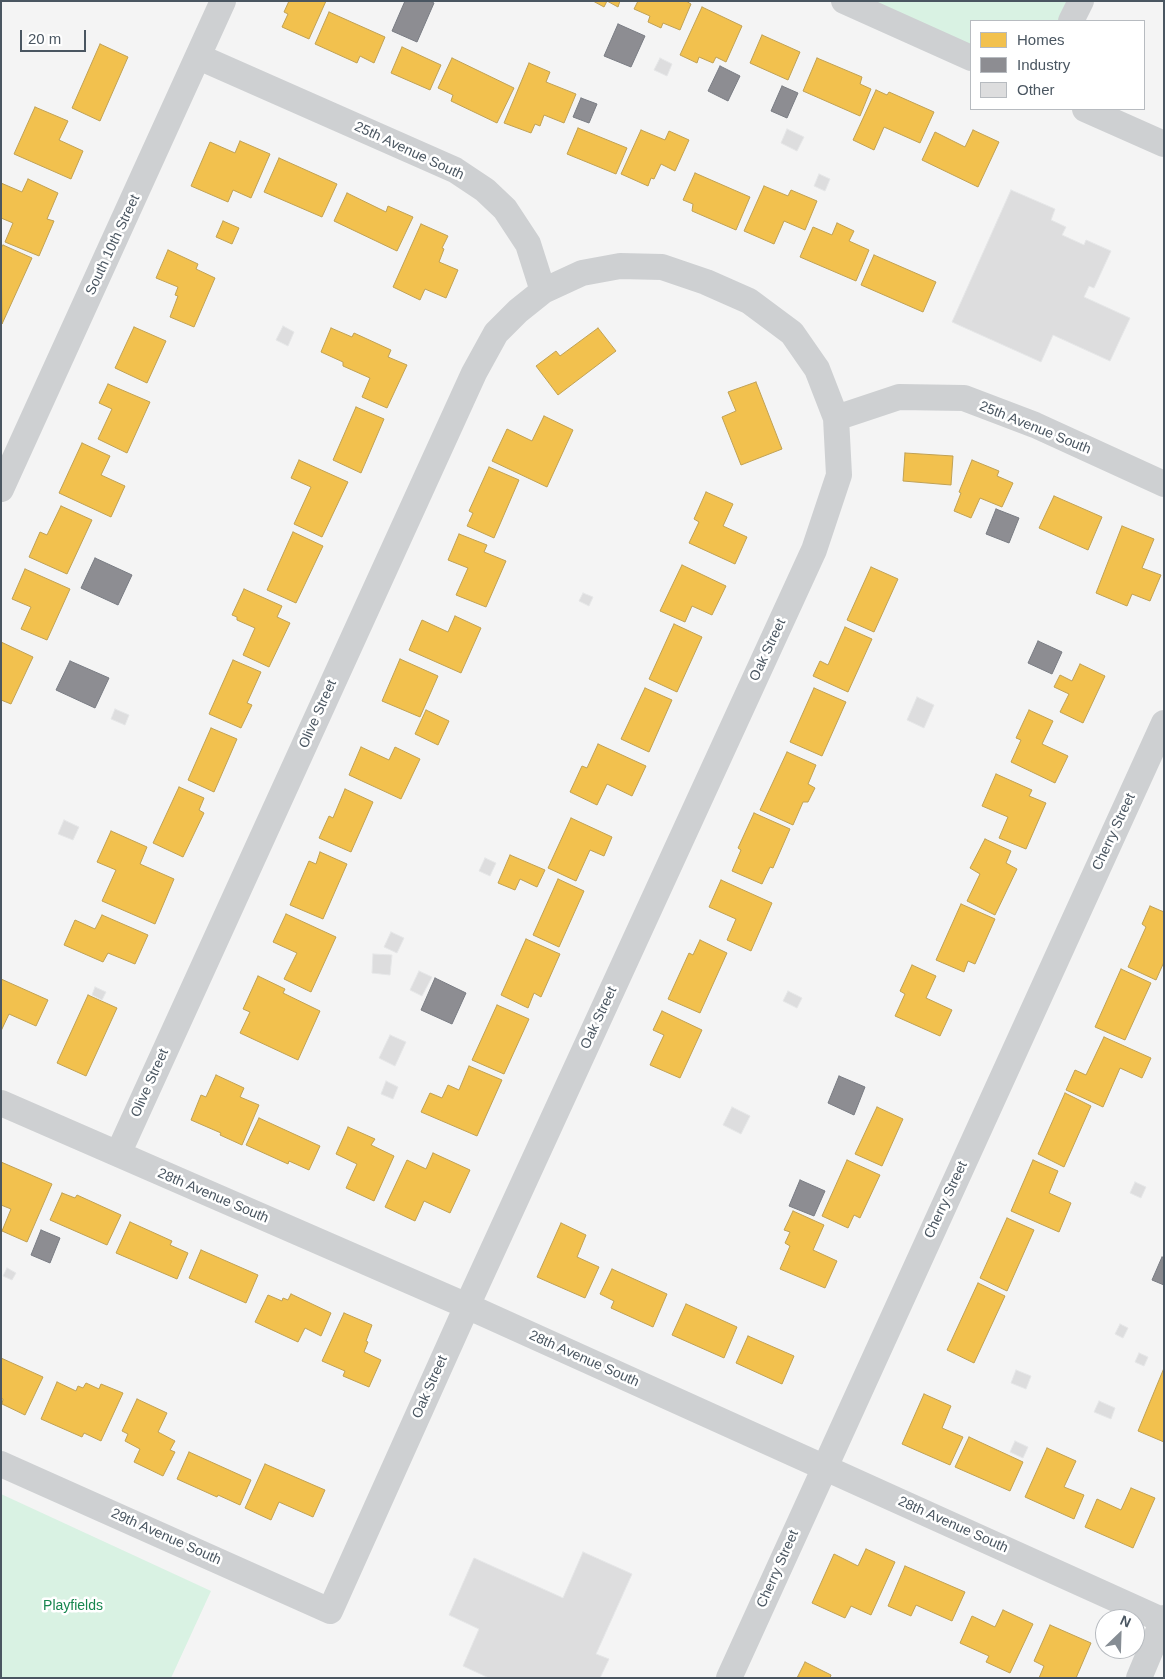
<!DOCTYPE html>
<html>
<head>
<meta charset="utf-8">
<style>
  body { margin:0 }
  #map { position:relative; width:1165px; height:1679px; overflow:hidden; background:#f4f4f4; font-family:Arial,sans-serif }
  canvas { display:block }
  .frame { position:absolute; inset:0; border:2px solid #4a5661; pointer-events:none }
  .legend { position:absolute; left:970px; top:20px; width:175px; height:90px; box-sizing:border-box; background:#fff; border:1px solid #b7bbc0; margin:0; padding:6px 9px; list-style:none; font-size:15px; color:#4a5661 }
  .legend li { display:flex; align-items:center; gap:10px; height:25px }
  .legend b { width:25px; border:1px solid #b7bbc0 }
  .north { position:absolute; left:1095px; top:1609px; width:50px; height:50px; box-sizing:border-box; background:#fff; border:1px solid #b7bbc0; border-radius:50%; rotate:24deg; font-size:14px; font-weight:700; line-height:20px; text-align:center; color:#4a5661 }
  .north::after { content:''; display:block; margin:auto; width:18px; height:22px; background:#868d94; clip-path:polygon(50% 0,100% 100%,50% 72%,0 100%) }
  .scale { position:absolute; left:20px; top:30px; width:66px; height:22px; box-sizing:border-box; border:2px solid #4a5661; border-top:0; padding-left:6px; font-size:15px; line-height:18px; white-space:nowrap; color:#4a5661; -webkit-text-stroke:4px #fff; paint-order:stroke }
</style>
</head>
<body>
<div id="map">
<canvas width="1165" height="1679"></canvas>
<div class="frame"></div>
<ul class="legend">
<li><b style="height:14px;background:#f2c14e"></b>Homes</li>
<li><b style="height:14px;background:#8d8d92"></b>Industry</li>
<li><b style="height:14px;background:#ddddde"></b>Other</li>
</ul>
<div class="north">N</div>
<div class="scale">20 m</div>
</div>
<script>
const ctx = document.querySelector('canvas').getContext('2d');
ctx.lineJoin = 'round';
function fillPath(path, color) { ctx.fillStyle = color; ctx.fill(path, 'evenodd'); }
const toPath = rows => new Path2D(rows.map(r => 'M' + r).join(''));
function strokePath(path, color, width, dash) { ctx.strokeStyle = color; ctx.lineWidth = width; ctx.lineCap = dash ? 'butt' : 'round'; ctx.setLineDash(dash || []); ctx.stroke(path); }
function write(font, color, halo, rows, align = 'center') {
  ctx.font = font + ' Arial,sans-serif'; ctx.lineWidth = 5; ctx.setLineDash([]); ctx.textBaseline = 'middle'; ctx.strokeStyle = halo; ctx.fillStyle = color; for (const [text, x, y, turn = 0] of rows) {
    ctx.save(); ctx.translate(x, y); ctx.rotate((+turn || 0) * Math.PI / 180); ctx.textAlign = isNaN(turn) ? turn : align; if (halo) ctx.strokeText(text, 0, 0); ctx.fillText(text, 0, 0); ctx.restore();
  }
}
fillPath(toPath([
  [844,1,1081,1,1072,21,971,21,971,58],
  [1,1494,211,1591,171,1678,1,1678]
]), '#d9f2e3');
const homes = toPath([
  [289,1,326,1,309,39,282,27,288,14,284,12,289,1],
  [593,1,620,1,618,7,607,1,604,7,593,1],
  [638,1,686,1,691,4,680,30,663,23,661,28,648,22,650,16,634,9,638,1],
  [702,7,742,26,726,62,716,57,713,63,699,57,697,63,680,55,702,7],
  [329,12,385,37,374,63,360,56,357,63,315,44,329,12],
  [762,35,800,52,788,80,750,63,762,35],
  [100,44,128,57,100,121,72,108,100,44],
  [402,47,441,65,430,90,391,73,402,47],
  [452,58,514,88,497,123,451,101,453,95,438,88,452,58],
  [817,58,862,77,860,84,871,89,860,116,803,91,817,58],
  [529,63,550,72,546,82,576,94,564,123,544,115,540,126,535,124,531,133,504,123,529,63],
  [876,90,887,95,889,92,934,112,920,143,884,127,874,150,853,140,876,90],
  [35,107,68,121,59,140,83,151,71,179,14,154,35,107],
  [578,128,627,148,616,174,567,154,578,128],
  [641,130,665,140,669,131,689,140,675,171,661,164,654,179,651,178,648,186,621,174,641,130],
  [973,130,999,142,978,187,922,160,935,132,965,147,973,130],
  [240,141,270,154,251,198,233,190,228,202,191,186,210,142,235,153,240,141],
  [279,158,337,184,322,217,264,192,279,158],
  [695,173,750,197,736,230,692,211,693,204,683,200,695,173],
  [28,179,58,193,47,219,54,221,39,256,5,242,13,223,1,218,1,183,22,192,28,179],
  [764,186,788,196,791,190,817,201,805,230,784,221,774,244,744,231,764,186],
  [347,193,386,212,388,206,413,217,397,251,334,221,347,193],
  [223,221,239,228,232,244,216,237,223,221],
  [837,223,854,231,849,241,869,250,856,281,800,257,813,227,832,235,837,223],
  [421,224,448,236,442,248,444,249,439,262,458,270,446,298,425,289,420,300,393,287,421,224],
  [3,245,32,258,2,324,1,248,3,245],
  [168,250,198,264,196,269,215,278,194,327,170,317,178,296,175,295,178,287,156,278,168,250],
  [874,255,936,282,923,312,861,285,874,255],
  [134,327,166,341,147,383,115,368,134,327],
  [331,328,352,337,354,333,391,350,388,357,407,365,387,408,362,397,370,378,343,366,343,362,321,352,331,328],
  [598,328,616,351,558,395,536,366,556,351,560,356,598,328],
  [756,382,782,449,741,465,722,417,736,411,728,392,756,382],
  [108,384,150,402,127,453,98,439,112,409,99,403,108,384],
  [356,407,384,419,361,473,333,460,356,407],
  [544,416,573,430,547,487,492,461,507,429,532,441,544,416],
  [82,443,110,456,101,475,125,486,111,517,59,493,82,443],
  [905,453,953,456,951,485,903,481,905,453],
  [299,460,348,482,322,537,294,524,311,487,291,478,299,460],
  [972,460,999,471,997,476,1013,483,1002,507,980,498,971,518,954,511,961,493,959,492,972,460],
  [489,467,519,480,494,538,467,526,473,513,469,511,489,467],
  [706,492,733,504,723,526,747,537,735,564,689,543,699,522,694,519,706,492],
  [1054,496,1102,517,1088,550,1039,528,1054,496],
  [61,506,92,520,67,574,29,557,40,532,47,535,61,506],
  [1122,526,1154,539,1142,568,1161,575,1150,601,1132,594,1127,606,1096,593,1122,526],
  [293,532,323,546,296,603,267,590,293,532],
  [459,534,487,545,484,552,506,561,486,607,456,595,468,568,448,560,459,534],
  [682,565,726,586,712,615,692,606,685,622,660,611,682,565],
  [871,567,898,579,874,632,847,620,871,567],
  [25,569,70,589,47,640,21,629,31,607,12,599,25,569],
  [244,589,282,606,277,617,290,623,269,667,243,655,255,628,237,620,237,617,232,615,244,589],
  [455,616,481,628,461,673,409,650,422,620,448,632,455,616],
  [674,624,702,637,677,692,649,679,674,624],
  [845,627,872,639,848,692,813,676,820,661,828,665,845,627],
  [1,642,33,657,11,704,1,700,1,642],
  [400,659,438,676,420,717,382,701,400,659],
  [233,660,261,672,247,703,252,705,241,728,209,714,233,660],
  [1080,664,1105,676,1083,723,1060,712,1069,694,1054,687,1060,675,1072,681,1080,664],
  [645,688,672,700,649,752,621,739,645,688],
  [814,688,846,702,822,756,790,742,814,688],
  [426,710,449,721,438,745,415,734,426,710],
  [1029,710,1053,721,1042,744,1068,756,1055,783,1011,762,1021,740,1016,738,1029,710],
  [211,728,237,739,214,792,188,780,211,728],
  [598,744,646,766,632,796,607,784,597,805,570,792,582,766,587,768,598,744],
  [361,747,389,760,395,747,420,759,401,799,349,775,361,747],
  [787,752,816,765,808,784,815,788,808,802,803,802,793,825,760,810,787,752],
  [996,774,1032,790,1029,796,1046,803,1026,849,999,838,1008,817,982,806,996,774],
  [179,787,204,798,199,810,204,813,183,857,153,843,179,787],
  [345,789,373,802,351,852,319,838,329,816,333,818,345,789],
  [754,813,790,829,773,868,770,867,762,884,732,871,741,850,738,848,754,813],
  [571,818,612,837,604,856,590,850,576,881,548,868,571,818],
  [111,831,147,847,140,864,174,879,155,924,102,901,116,870,97,862,111,831],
  [985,839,1011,851,1006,863,1017,869,995,915,967,901,980,874,970,868,985,839],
  [320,852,347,864,323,919,290,905,309,861,316,864,320,852],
  [510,855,545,870,537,887,520,879,515,890,498,883,510,855],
  [558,879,584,891,559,947,533,935,558,879],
  [721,880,772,903,751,951,727,940,736,919,709,907,721,880],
  [961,904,995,919,975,964,968,961,964,972,936,960,961,904],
  [1150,906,1164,912,1164,962,1156,980,1128,967,1146,927,1142,924,1150,906],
  [286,914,336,937,311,992,284,979,297,953,273,942,286,914],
  [102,915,148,935,135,964,108,953,103,962,64,945,75,920,95,929,102,915],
  [526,939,560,954,541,997,534,993,528,1008,501,995,526,939],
  [700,940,727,953,700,1013,668,999,689,953,693,955,700,940],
  [912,965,936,976,926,998,952,1010,940,1036,895,1016,905,994,900,991,912,965],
  [1121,969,1151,983,1125,1040,1095,1027,1121,969],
  [258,976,285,989,283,993,320,1011,298,1060,240,1033,250,1012,243,1009,258,976],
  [1,979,48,1000,36,1026,9,1014,1,1031,1,979],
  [88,995,117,1008,86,1076,57,1063,88,995],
  [497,1005,529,1019,504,1074,472,1060,497,1005],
  [662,1011,702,1030,680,1078,650,1065,664,1035,653,1030,662,1011],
  [1104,1037,1151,1058,1142,1078,1120,1068,1103,1107,1066,1090,1075,1070,1086,1075,1104,1037],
  [469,1066,502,1080,477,1136,421,1112,430,1093,442,1098,448,1085,459,1090,469,1066],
  [216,1075,244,1088,240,1097,259,1105,242,1145,220,1135,221,1133,191,1120,201,1095,206,1097,216,1075],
  [1065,1093,1091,1106,1064,1167,1038,1154,1065,1093],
  [877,1107,903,1119,882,1166,855,1154,877,1107],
  [259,1118,320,1146,309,1170,289,1161,288,1164,246,1145,259,1118],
  [348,1127,375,1139,371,1145,394,1156,374,1201,346,1188,357,1164,336,1154,348,1127],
  [433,1153,470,1170,450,1213,424,1201,415,1221,385,1207,407,1160,426,1169,433,1153],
  [847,1160,880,1175,860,1218,854,1215,848,1228,822,1216,847,1160],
  [1033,1160,1058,1171,1049,1193,1071,1203,1059,1232,1011,1211,1033,1160],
  [1,1162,52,1184,27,1242,2,1231,11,1209,1,1205,1,1162],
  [62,1193,75,1198,77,1195,121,1215,107,1245,50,1220,62,1193],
  [793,1211,824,1225,813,1250,837,1261,825,1288,780,1269,790,1246,785,1243,790,1232,784,1230,793,1211],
  [1007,1218,1034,1230,1007,1291,980,1278,1007,1218],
  [130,1222,172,1241,170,1245,188,1253,177,1279,116,1253,130,1222],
  [561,1223,586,1235,577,1257,599,1267,585,1298,537,1277,561,1223],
  [201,1250,258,1275,246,1303,189,1278,201,1250],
  [612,1269,667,1294,653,1327,611,1308,614,1301,600,1294,612,1269],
  [978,1283,1005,1296,974,1363,947,1350,978,1283],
  [291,1294,331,1313,321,1336,305,1328,298,1342,255,1322,268,1295,282,1301,283,1298,288,1300,291,1294],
  [686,1304,737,1327,724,1358,672,1335,686,1304],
  [344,1313,372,1325,366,1341,368,1342,364,1352,381,1360,369,1387,343,1376,345,1371,322,1361,344,1313],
  [748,1336,794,1356,782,1384,736,1363,748,1336],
  [1,1358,43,1377,25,1415,2,1404,3,1399,1,1398,1,1358],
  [1164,1368,1164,1442,1138,1431,1164,1368],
  [57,1382,76,1391,78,1386,83,1388,86,1383,99,1389,101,1384,123,1393,101,1441,84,1433,82,1437,41,1419,57,1382],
  [924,1394,951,1406,942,1428,963,1437,950,1465,902,1444,924,1394],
  [137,1399,167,1413,158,1432,175,1441,170,1450,175,1452,163,1476,134,1462,140,1449,125,1441,128,1434,122,1431,137,1399],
  [969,1437,1023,1462,1010,1491,955,1467,969,1437],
  [1047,1448,1076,1461,1064,1487,1084,1495,1074,1519,1025,1497,1047,1448],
  [189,1452,251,1480,240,1505,218,1495,217,1497,177,1479,189,1452],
  [265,1464,325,1490,313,1517,279,1502,271,1520,245,1508,265,1464],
  [1131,1488,1155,1498,1133,1548,1085,1527,1097,1499,1121,1510,1131,1488],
  [866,1549,895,1562,871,1615,851,1606,845,1618,812,1603,834,1554,858,1566,866,1549],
  [905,1566,965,1592,952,1621,916,1605,911,1616,888,1606,905,1566],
  [1003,1610,1033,1624,1010,1673,986,1662,989,1656,960,1643,972,1616,995,1627,1003,1610],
  [1050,1625,1091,1643,1076,1678,1039,1678,1044,1666,1034,1661,1050,1625],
  [805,1662,831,1675,830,1678,797,1678,805,1662]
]);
fillPath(homes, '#f2c14e');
strokePath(homes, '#c0a154', 1);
const industry = toPath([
  [405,1,430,1,434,3,417,42,392,31,405,1],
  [618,24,645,36,631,67,604,56,618,24],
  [720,66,740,76,728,101,708,91,720,66],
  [782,86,798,93,787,118,771,111,782,86],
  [581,98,597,104,589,123,573,117,581,98],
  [996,509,1019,518,1009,543,986,534,996,509],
  [95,558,132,575,118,605,81,588,95,558],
  [1038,641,1062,652,1052,674,1028,663,1038,641],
  [70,661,109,678,95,708,56,690,70,661],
  [435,978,466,993,452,1024,421,1010,435,978],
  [839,1076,865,1087,854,1115,828,1103,839,1076],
  [800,1180,825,1191,814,1216,789,1206,800,1180],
  [41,1230,60,1238,50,1263,31,1255,41,1230],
  [1162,1257,1164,1258,1164,1285,1152,1280,1162,1257]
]);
fillPath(industry, '#8d8d92');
strokePath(industry, '#797c83', 1);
const building = toPath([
  [660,58,672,64,667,76,654,70,660,58],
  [787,129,804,137,797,151,781,143,787,129],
  [819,174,830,179,825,191,814,186,819,174],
  [1011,190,1055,209,1051,220,1066,227,1062,235,1084,245,1086,240,1111,251,1094,288,1089,286,1084,297,1130,318,1110,361,1053,335,1041,362,952,322,1011,190],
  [283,326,294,332,288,346,276,340,283,326],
  [583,593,593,597,589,606,579,601,583,593],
  [917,697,934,705,924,728,907,720,917,697],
  [115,709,129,715,125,725,111,719,115,709],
  [64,820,79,827,73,840,58,834,64,820],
  [485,858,496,863,490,876,479,871,485,858],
  [391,932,404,938,397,953,384,947,391,932],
  [373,954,392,955,390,975,372,973,373,954],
  [419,971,432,977,422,996,410,990,419,971],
  [95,987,106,992,102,1000,92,995,95,987],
  [788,991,802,998,797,1008,783,1001,788,991],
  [390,1035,406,1042,395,1066,379,1058,390,1035],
  [386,1081,398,1087,393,1099,381,1094,386,1081],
  [732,1107,750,1116,741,1134,723,1125,732,1107],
  [1135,1182,1146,1187,1141,1198,1130,1193,1135,1182],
  [7,1268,16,1273,12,1280,3,1276,7,1268],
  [1120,1324,1128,1328,1123,1338,1115,1334,1120,1324],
  [1139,1353,1148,1357,1144,1366,1135,1362,1139,1353],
  [1016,1370,1031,1376,1026,1389,1011,1383,1016,1370],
  [1099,1401,1115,1408,1111,1419,1094,1412,1099,1401],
  [1015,1441,1028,1447,1023,1458,1010,1452,1015,1441],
  [583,1552,632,1574,596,1654,609,1659,600,1678,489,1678,463,1666,479,1629,449,1615,474,1558,563,1598,583,1552]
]);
fillPath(building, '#ddddde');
strokePath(building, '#e5e6e7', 1);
strokePath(toPath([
  [844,1,971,58],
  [1071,21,1081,1],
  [199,57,455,170,485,190,505,209,528,244,543,291],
  [1085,109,1164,144],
  [836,418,899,397,964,398,1035,425,1164,484],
  [1,489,223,1],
  [1,1103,467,1306,1164,1621],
  [1,1464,330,1611,467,1306,814,550,839,475,836,418,817,369,792,333,749,301,706,282,662,267,620,266,582,273,543,291,518,311,496,333,474,373,118,1154],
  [729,1678,1164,723],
  [1139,1678,1164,1618]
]), '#ced0d2', 26);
write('14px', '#4a5661', '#fff', [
  ["25th Avenue South",409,151,25],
  ["South 10th Street",113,245,-65],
  ["25th Avenue South",1035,428,22],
  ["Oak Street",768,650,-65],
  ["Olive Street",318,714,-66],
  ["Cherry Street",1114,832,-65],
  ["Oak Street",599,1018,-65],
  ["Olive Street",150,1083,-66],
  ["28th Avenue South",213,1196,23],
  ["Cherry Street",946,1200,-65],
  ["28th Avenue South",584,1359,24],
  ["Oak Street",430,1387,-66],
  ["28th Avenue South",953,1525,24],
  ["29th Avenue South",166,1537,24],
  ["Cherry Street",778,1569,-66]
]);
write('14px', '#17864f', '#fff', [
  ["Playfields",73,1606]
]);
</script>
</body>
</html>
